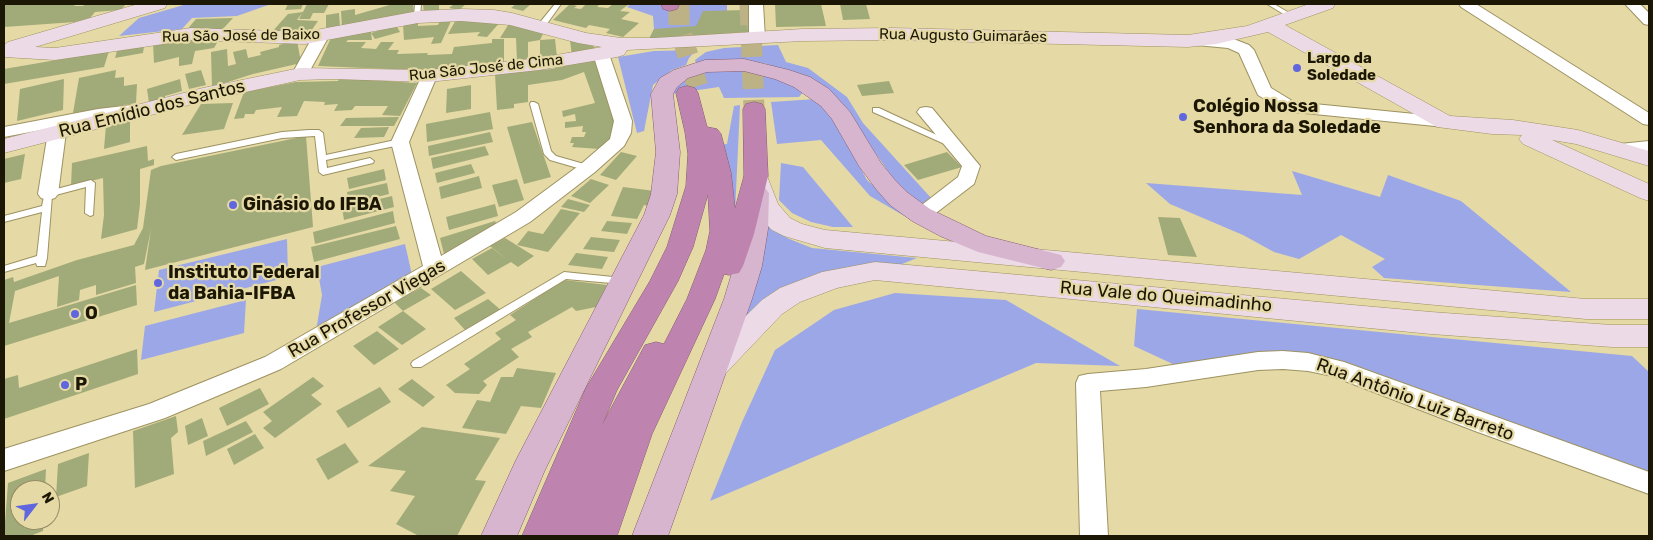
<!DOCTYPE html>
<html>
<head>
<meta charset="utf-8">
<style>
  body { margin:0 }
  #map { position:relative; width:1653px; height:540px; overflow:hidden; background:#e5d9a5; font-family:Rubik,sans-serif }
  canvas { display:block }
  .frame { position:absolute; inset:0; border:5px solid #1c1704; pointer-events:none }
  .north { position:absolute; left:10px; top:480px; width:50px; height:50px; box-sizing:border-box; background:#e5d9a5; border:1px solid #958b65; border-radius:50%; rotate:60deg; font-size:14px; font-weight:700; line-height:20px; text-align:center; color:#1c1704 }
  .north::after { content:''; display:block; margin:auto; width:18px; height:22px; background:#5f66de; clip-path:polygon(50% 0,100% 100%,50% 72%,0 100%) }
</style>
</head>
<body>
<div id="map">
<canvas width="1653" height="540"></canvas>
<div class="frame"></div>
<div class="north">N</div>
</div>
<script>
const ctx = document.querySelector('canvas').getContext('2d');
ctx.lineJoin = 'round';
function fillPath(path, color) { ctx.fillStyle = color; ctx.fill(path, 'evenodd'); }
const toPath = rows => new Path2D(rows.map(r => 'M' + r).join(''));
function strokePath(path, color, width, dash) { ctx.strokeStyle = color; ctx.lineWidth = width; ctx.lineCap = dash ? 'butt' : 'round'; ctx.setLineDash(dash || []); ctx.stroke(path); }
function write(font, color, halo, rows, align = 'center') {
  ctx.font = font + ' Rubik,sans-serif'; ctx.lineWidth = 4.5; ctx.setLineDash([]); ctx.textBaseline = 'middle'; ctx.strokeStyle = halo; ctx.fillStyle = color; for (const [text, x, y, turn = 0] of rows) {
    ctx.save(); ctx.translate(x, y); ctx.rotate((+turn || 0) * Math.PI / 180); ctx.textAlign = isNaN(turn) ? turn : align; if (halo) ctx.strokeText(text, 0, 0); ctx.fillText(text, 0, 0); ctx.restore();
  }
}
fillPath(toPath([
  [187,4,271,4,237,16,192,18,182,29,119,36,139,18],
  [631,4,654,4,674,7,677,4,727,4,727,33,649,39,654,29,653,16,627,7],
  [778,45,786,62,808,68,847,97,863,123,932,199,918,205,901,190,842,105,819,85,767,64,740,59,696,63,695,60,706,52,724,48],
  [696,50,689,58,686,65,672,70,653,85,644,131,637,133,618,57,654,51],
  [728,68,764,72,804,91,799,97,724,98,719,87,671,94,675,83,703,71],
  [816,99,836,124,867,180,913,221,870,196,821,140,777,144,771,102],
  [740,105,735,213,717,145,727,144,734,106],
  [781,163,803,167,853,227,833,227,811,222,792,213,779,200],
  [1292,171,1380,197,1388,175,1461,201,1571,292,1384,278,1372,267,1385,259,1341,235,1299,259,1274,252,1243,235,1170,204,1146,183,1302,195],
  [768,222,787,238,812,248,917,258,902,264,832,272,737,326],
  [287,239,288,277,154,312,159,270],
  [405,244,412,275,316,331,322,295,317,267],
  [895,293,1006,300,1120,366,1036,363,710,501,742,422,775,350,834,310],
  [246,300,244,333,141,360,145,326],
  [1137,309,1632,356,1649,372,1649,476,1337,360,1282,353,1175,365,1134,346]
]), '#9ca7e8');
fillPath(toPath([
  [4,4,76,4,74,6,83,6,85,4,126,4,121,10,95,12,90,18,75,22,4,27],
  [288,4,303,4,301,9,285,10],
  [307,4,329,4,324,13,313,13,310,19,299,19,302,13,297,20,318,21,309,34,271,33,288,14,303,12],
  [393,4,413,4,414,15,342,28,341,11,355,9,355,15],
  [423,4,439,4,439,11,424,14],
  [454,4,466,4,459,10,449,8],
  [516,4,531,4,523,11,511,8],
  [570,4,577,6,574,8,581,9,586,4,600,4,597,7,608,8,613,4,629,4,620,11,630,12,621,19,639,23,623,37,606,33,610,29,589,25,586,28,553,20],
  [775,4,821,4,826,26,776,27],
  [840,4,866,4,870,19,843,20],
  [747,10,748,32,649,39,654,29,696,26,703,11],
  [339,13,340,26,326,28,326,15],
  [233,18,221,31,185,32,196,19],
  [457,18,501,21,487,37,477,36,480,32,448,34],
  [441,19,452,19,441,43,431,44,434,37,404,40,403,24,418,21,418,26,438,25],
  [510,22,545,30,540,40,528,42,528,60,517,61,516,38,500,38],
  [396,25,400,32,375,39,371,33,372,40,348,40,346,42,366,42,361,48,376,49,381,42,394,42,388,50,399,50,397,54,428,53,427,55,452,54,454,47,492,43,492,39,504,39,504,63,436,71,318,66,330,40,338,35,371,30,371,33],
  [221,36,214,48,195,51,192,64,179,66,179,57,154,63,153,43],
  [555,39,557,57,540,60,540,40],
  [297,40,301,63,253,74,212,87,211,52,227,49,228,66,236,64,233,52,246,49,248,58,261,55,260,52,279,47,279,45],
  [570,40,593,46,597,49,572,56],
  [144,46,143,53,115,58,117,51],
  [109,51,104,67,4,84,4,69],
  [588,59,598,60,616,123,611,138,599,149,572,147,574,143,570,143,572,137,584,137,586,132,582,132,583,126,565,128,565,122,576,121,575,114,563,117,562,111,595,103,584,72,562,80,528,85,528,102,514,104,514,108,497,110,495,74,552,69],
  [116,70,115,78,124,77,124,86,137,84,136,103,73,113,79,78],
  [201,70,206,85,189,89,185,74],
  [340,78,417,83,400,116,382,115,388,106,355,106,352,110,334,111,338,104,324,105,325,102,304,101,297,116,277,117,282,107,256,110,254,114,245,114,244,118,234,119,244,92,296,82,338,81],
  [64,79,63,110,17,121,20,89],
  [180,79,182,91,165,96,165,100,149,103,147,89],
  [889,81,894,93,862,96,857,85],
  [471,85,471,109,446,113,447,89],
  [233,103,224,129,182,135,201,104],
  [490,112,493,129,427,142,426,124],
  [399,117,394,126,340,126,346,118],
  [130,119,130,142,104,149,106,125],
  [532,122,551,177,524,184,507,127],
  [389,127,384,137,354,138,361,128],
  [490,132,493,142,429,156,428,146],
  [306,136,313,227,145,270,151,229,144,264,135,267,136,283,96,295,96,285,80,290,79,300,57,307,59,276,15,291,9,323,136,285,137,305,4,346,4,280,13,277,14,282,77,260,134,245,143,228,151,170,161,166],
  [147,146,148,161,154,159,154,165,140,169,140,204,137,229,101,239,104,215,103,178,71,186,72,163],
  [485,146,489,155,433,169,431,158],
  [621,152,637,156,616,180,600,175],
  [947,152,962,167,918,180,904,165],
  [25,154,21,179,4,183,4,159],
  [471,164,475,173,437,183,435,173],
  [384,169,386,180,349,189,347,178],
  [479,176,482,188,441,199,439,187],
  [517,179,524,200,499,207,492,185],
  [591,179,609,185,590,203,571,196],
  [387,183,389,194,349,204,347,192],
  [623,187,655,191,648,206,644,205,637,219,611,216],
  [392,196,394,207,344,220,342,208],
  [568,199,590,205,584,212,561,207],
  [495,204,498,216,449,230,446,217],
  [561,209,580,213,548,252,517,245,528,231,543,234],
  [393,211,395,223,315,244,313,232],
  [1158,217,1180,218,1197,257,1168,255],
  [495,221,497,225,461,247,444,254,440,238],
  [607,221,632,223,627,234,601,231],
  [396,226,400,239,314,262,311,247],
  [591,237,620,240,614,252,583,249],
  [505,238,534,256,518,267,511,262,488,275,472,259,492,248,509,261,490,246],
  [576,253,608,257,602,269,568,265],
  [461,271,486,293,455,310,431,289],
  [564,280,607,285,596,307,576,311,572,307,528,332,532,337,511,349,519,357,483,381,487,385,479,394,455,393,446,385,470,369,464,364,501,339,495,333,516,320,510,315],
  [421,288,431,295,403,311,426,329,402,345,378,327,403,311,394,302],
  [488,299,502,311,466,331,454,318],
  [377,331,399,349,374,365,353,346],
  [137,349,138,374,4,419,4,379,18,375,19,388],
  [517,368,556,373,541,408,521,406,506,434,462,428,477,400,490,402,501,377,513,377],
  [313,377,324,386,311,395,322,404,275,438,263,428,272,421,263,412],
  [412,379,435,397,423,407,398,389],
  [380,387,391,402,348,428,336,411],
  [260,388,269,404,227,426,219,408],
  [176,416,178,432,171,438,174,474,135,488,133,431],
  [202,418,208,436,188,445,185,426],
  [246,421,253,432,206,456,203,441],
  [422,427,500,438,475,480,486,481,457,536,419,536,396,524,415,496,390,491,406,471,368,466],
  [255,434,264,448,234,465,227,449],
  [345,443,359,462,328,480,316,459],
  [89,453,87,486,56,497,58,464],
  [46,469,45,490,20,490,20,520,43,520,43,531,30,536,4,536,8,483]
]), '#a1ab79');
strokePath(toPath([
  [679,4,679,27,699,91],
  [750,4,754,109]
]), '#bdb285', 21, [21, 11]);
const lane = toPath([
  [415,4,421,4,420,18,414,17,415,4],
  [555,4,561,4,544,28,538,28,537,26,555,4],
  [1267,4,1274,4,1296,17,1290,18,1267,4],
  [531,102,534,102,538,104,551,151,556,156,591,166,592,168,591,170,588,171,550,160,544,154,530,104,531,102],
  [873,108,879,108,954,143,950,146,947,145,873,112,873,108],
  [309,130,319,130,323,133,326,155,400,139,404,142,400,145,326,160,327,168,370,158,374,161,373,163,323,175,319,172,315,136,282,138,176,160,172,157,176,154,282,132,309,130],
  [91,180,95,183,93,215,90,216,85,213,86,187,52,196,47,258,45,266,37,266,36,263,4,272,4,266,37,256,42,212,4,222,4,216,42,206,45,192,91,180],
  [564,272,623,278,628,281,623,284,566,279,421,367,413,367,411,364,413,361,564,272]
]);
const street = toPath([
  [749,4,763,4,765,38,762,41,752,41,749,38,749,4],
  [1459,4,1476,4,1649,113,1649,125,1643,124,1461,7,1459,4],
  [1625,4,1640,4,1649,13,1649,25,1644,24,1625,4],
  [321,31,326,33,329,36,308,74,306,77,294,77,292,74,313,36,316,33,321,31],
  [1192,36,1231,38,1249,45,1254,50,1271,88,1294,102,1445,117,1451,118,1454,122,1451,126,1445,127,1284,111,1258,95,1239,53,1228,48,1186,44,1184,41,1186,38,1192,36],
  [601,49,607,51,609,54,632,121,631,133,624,146,595,172,530,222,281,369,165,418,4,471,4,449,149,404,265,357,423,266,391,142,423,73,429,71,435,73,437,76,409,142,441,256,516,212,581,164,610,139,614,121,593,54,595,51,601,49],
  [132,105,138,106,141,110,138,114,58,127,63,128,66,132,58,194,55,198,48,200,41,198,38,194,48,132,51,128,4,137,4,127,98,109,132,105],
  [926,107,932,108,980,166,974,184,928,219,921,221,914,219,911,215,914,211,958,177,962,166,917,112,920,108,926,107],
  [1649,141,1649,151,1620,154,1614,153,1611,149,1614,145,1620,144,1649,141],
  [1283,351,1308,353,1344,362,1649,472,1649,494,1475,431,1332,376,1308,371,1283,369,1258,370,1146,387,1100,391,1108,536,1080,536,1076,383,1079,376,1088,374,1146,369,1258,352,1283,351]
]);
const secondary = toPath([
  [138,4,167,4,165,8,35,47,55,48,191,28,305,32,418,11,461,9,494,10,512,13,586,33,621,38,654,38,803,29,891,28,1188,35,1247,26,1309,4,1335,4,1333,8,1285,25,1450,116,1513,120,1578,130,1649,151,1649,166,1576,144,1552,140,1649,184,1649,201,1640,198,1523,144,1519,139,1522,135,1492,134,1437,127,1268,32,1216,44,1188,47,891,40,803,41,627,50,624,55,617,57,539,70,429,82,333,79,300,80,205,101,4,153,4,139,203,88,300,68,429,70,539,58,602,47,578,43,510,25,461,21,418,23,305,44,191,40,55,60,4,57,4,45,8,42,138,4],
  [756,169,765,171,778,204,790,218,802,224,825,230,1586,299,1649,299,1649,319,1586,319,825,248,784,236,772,230,763,221,752,204,744,176,747,171,756,169],
  [875,262,1431,312,1612,325,1649,325,1649,347,1612,347,1431,334,875,280,837,288,800,302,782,314,725,374,714,378,703,374,699,366,703,358,762,300,780,288,822,272,875,262]
]);
const primary = toPath([
  [744,59,789,70,810,77,829,89,850,112,881,163,894,179,908,193,930,209,986,236,1061,255,1065,261,1061,267,1051,270,978,252,940,236,912,221,890,205,876,189,859,166,832,119,821,106,794,87,775,79,744,71,707,72,688,78,677,87,673,94,680,152,677,194,670,215,545,470,517,536,481,536,516,460,644,215,651,194,656,152,651,94,660,78,674,70,705,60,744,59],
  [756,185,765,188,769,193,768,229,762,266,752,299,668,536,632,536,724,299,734,266,742,229,743,193,747,188,756,185]
]);
const highway = toPath([
  [661,4,679,4,679,5,677,9,670,11,663,9,661,4],
  [687,86,695,88,698,93,707,127,717,129,721,134,731,173,735,209,744,176,743,109,746,104,754,102,762,104,765,109,768,176,754,234,743,266,739,273,729,275,724,274,715,299,652,434,617,536,522,536,586,388,650,281,667,247,686,186,688,154,685,132,676,93,679,88,687,86],
  [708,194,710,231,706,250,687,299,664,344,656,342,645,345,602,425,617,390,678,281,693,247,708,194]
]);
strokePath(lane, '#9d9261', 2);
strokePath(street, '#9d9261', 2);
strokePath(secondary, '#9d9261', 1);
strokePath(primary, '#855d72', 1);
strokePath(highway, '#855d72', 1);
fillPath(lane, '#fff');
fillPath(street, '#fff');
fillPath(secondary, '#ecdae7');
fillPath(primary, '#d8b5ce');
fillPath(highway, '#be83ae');
for (const [x, y, r, color] of [
  [1297,68,5,"#5f66de"],
  [1183,117,5,"#5f66de"],
  [233,205,5,"#5f66de"],
  [158,283,5,"#5f66de"],
  [75,314,5,"#5f66de"],
  [65,385,5,"#5f66de"]
]) { const dot = new Path2D(); dot.arc(x, y, r, 0, 2 * Math.PI); ctx.fillStyle = color; ctx.fill(dot); strokePath(dot, '#e5d9a5', 2); }
write('15px', '#1c1704', '#e5d9a5', [
  ["Rua São José de Baixo",241,36,-1],
  ["Rua Augusto Guimarães",963,36,1],
  ["Rua São José de Cima",486,68,-6]
]);
write('bold 15px', '#1c1704', '#e5d9a5', [
  ["Largo da",1307,59],
  ["Soledade",1307,76]
], 'left');
write('bold 18px', '#1c1704', '#e5d9a5', [
  ["Colégio Nossa",1193,107],
  ["Senhora da Soledade",1193,128],
  ["Ginásio do IFBA",243,205],
  ["Instituto Federal",168,273],
  ["da Bahia-IFBA",168,294],
  ["O",85,314],
  ["P",75,385]
], 'left');
write('18px', '#1c1704', '#e5d9a5', [
  ["Rua Emídio dos Santos",152,109,-14],
  ["Rua Vale do Queimadinho",1166,297,5],
  ["Rua Professor Viegas",367,309,-30],
  ["Rua Antônio Luiz Barreto",1415,400,20]
]);
</script>
</body>
</html>
